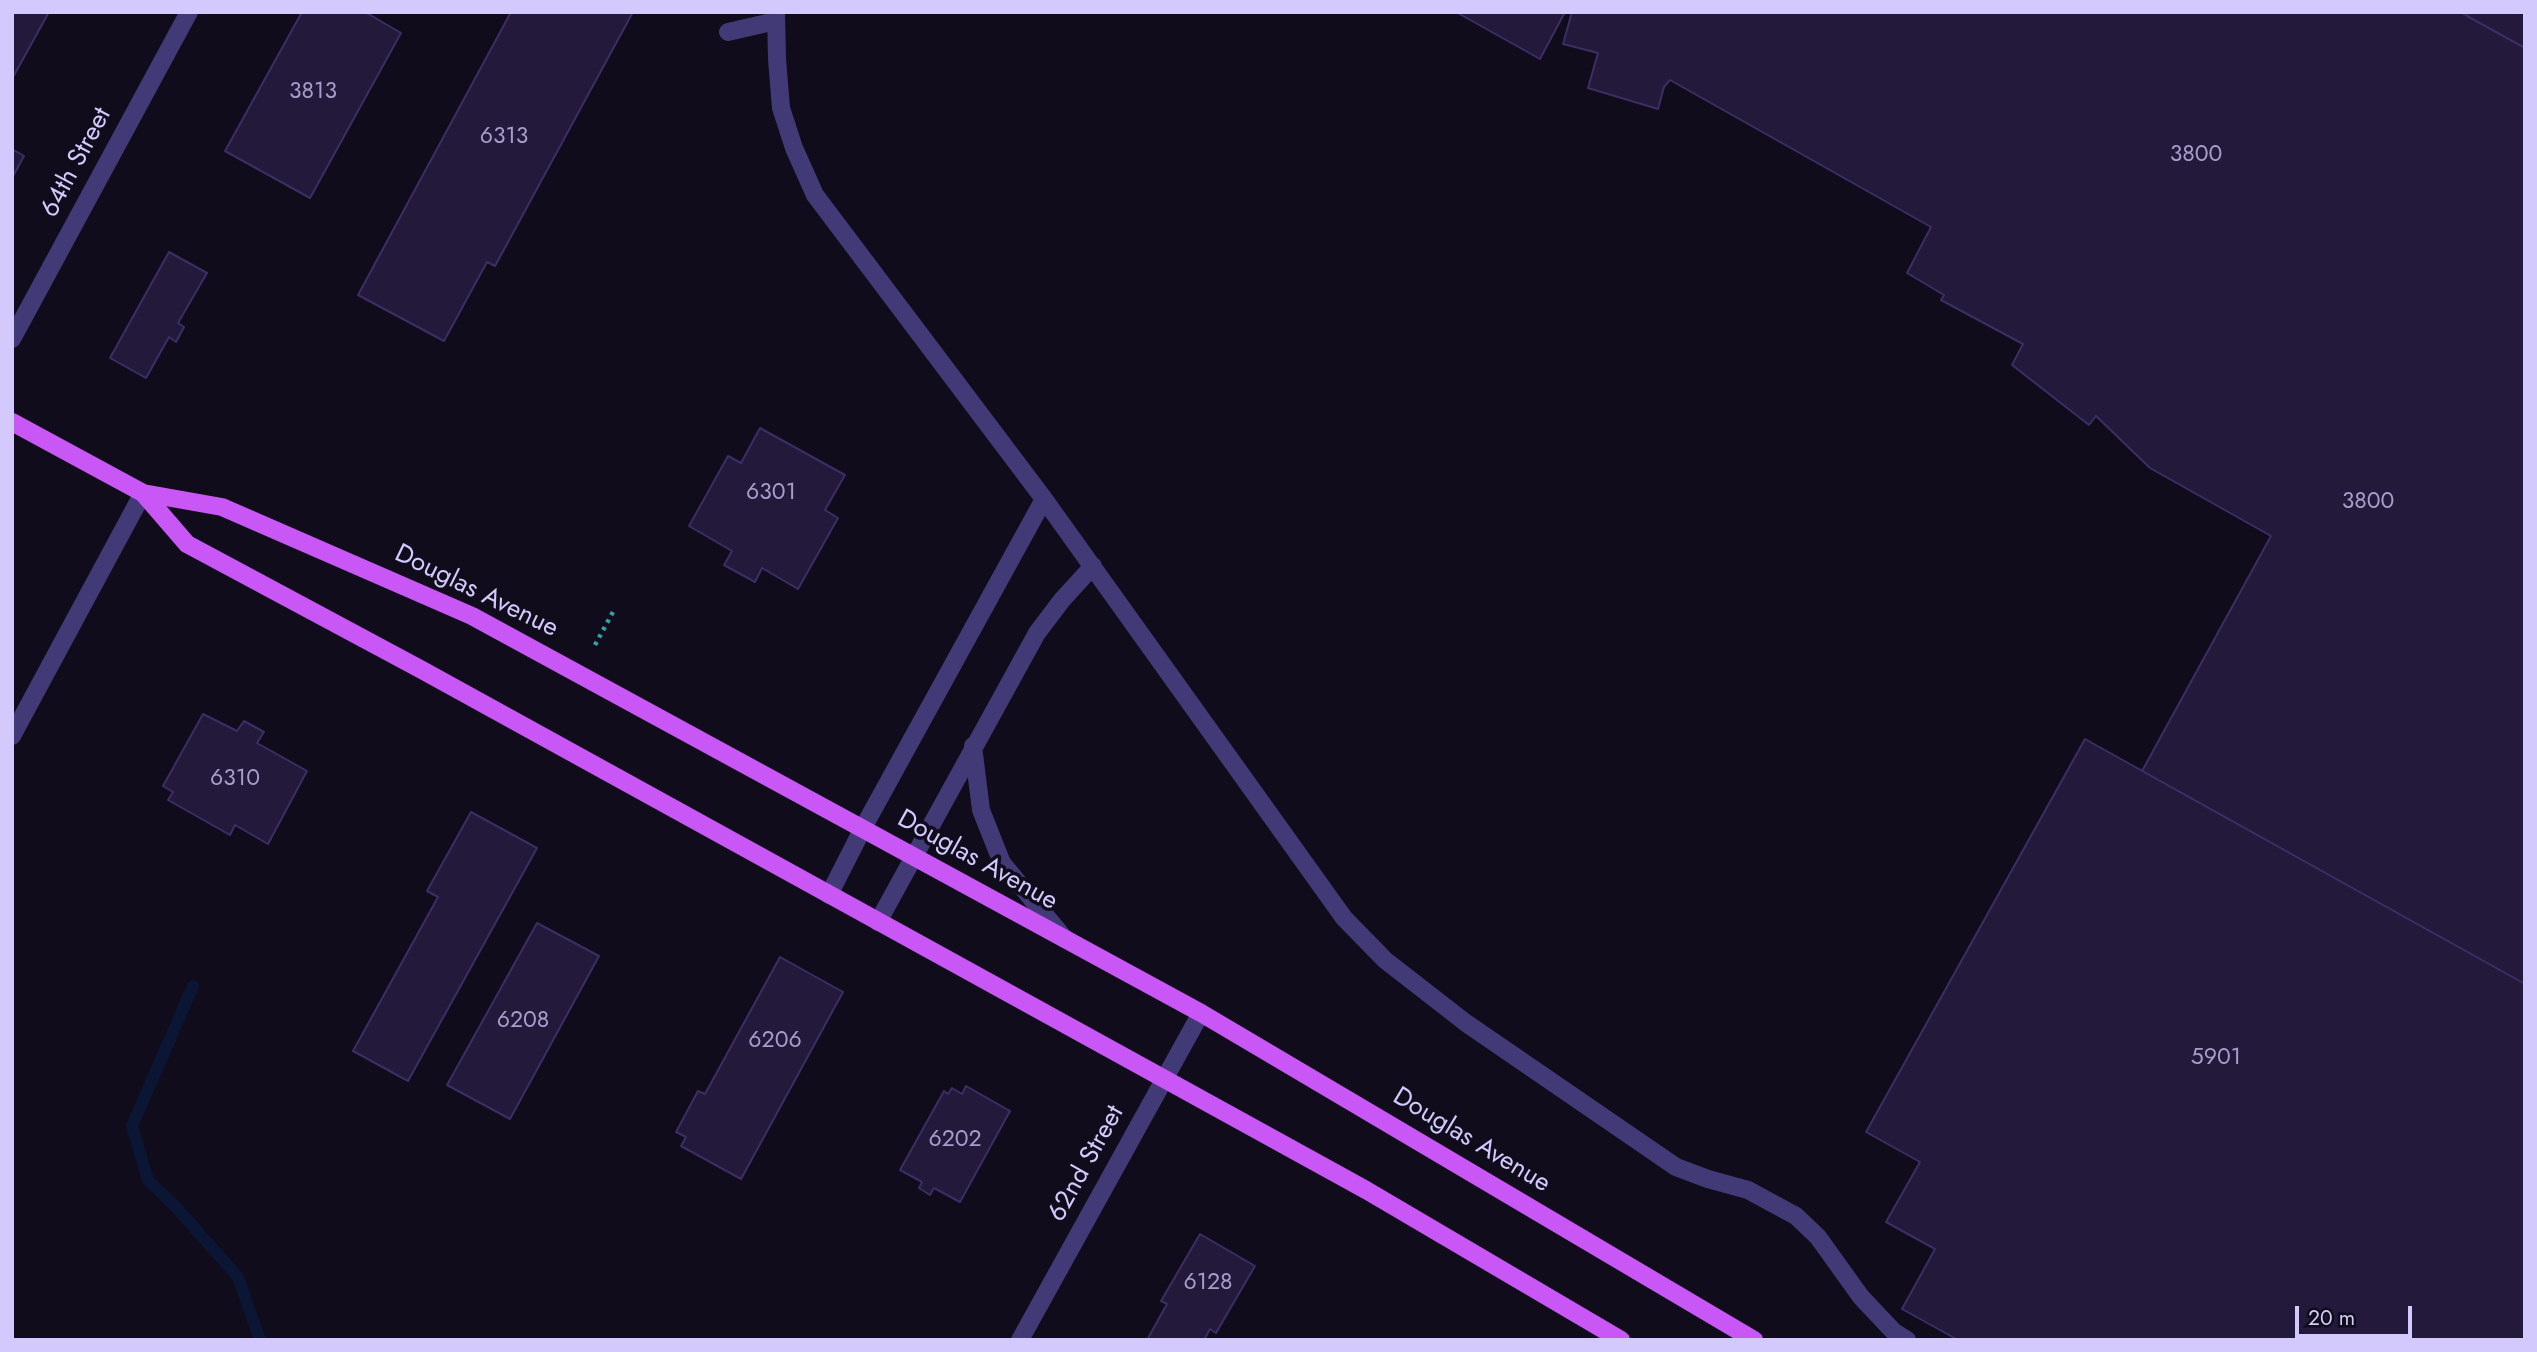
<!DOCTYPE html>
<html>
<head>
<meta charset="utf-8">
<style>
  body { margin:0 }
  #map { position:relative; width:2537px; height:1352px; overflow:hidden; background:#100c1b; font-family:Jost,sans-serif }
  canvas { display:block }
  .frame { position:absolute; inset:0; border:14px solid #d3c9fc; pointer-events:none }
  .scale { position:absolute; left:2295px; top:1306px; width:117px; height:32px; box-sizing:border-box; border:4px solid #d3c9fc; border-top:0; padding-left:9px; font-size:21px; line-height:24px; white-space:nowrap; color:#d3c9fc; -webkit-text-stroke:5px #100c1b; paint-order:stroke }
</style>
</head>
<body>
<div id="map">
<canvas width="2537" height="1352"></canvas>
<div class="frame"></div>
<div class="scale">20 m</div>
</div>
<script>
const ctx = document.querySelector('canvas').getContext('2d');
ctx.lineJoin = 'round';
const toPath = rows => new Path2D(rows.map(r => 'M' + r).join(''));
function strokePath(path, color, width, dash) { ctx.strokeStyle = color; ctx.lineWidth = width; ctx.lineCap = dash ? 'butt' : 'round'; ctx.setLineDash(dash || []); ctx.stroke(path); }
function fillPath(path, color) { ctx.fillStyle = color; ctx.fill(path, 'evenodd'); }
function write(font, color, halo, rows, align = 'center') {
  ctx.font = font + ' Jost,sans-serif'; ctx.lineWidth = 7; ctx.setLineDash([]); ctx.textBaseline = 'middle'; ctx.strokeStyle = halo; ctx.fillStyle = color; for (const [text, x, y, turn = 0] of rows) {
    ctx.save(); ctx.translate(x, y); ctx.rotate((+turn || 0) * Math.PI / 180); ctx.textAlign = isNaN(turn) ? turn : align; if (halo) ctx.strokeText(text, 0, 0); ctx.fillText(text, 0, 0); ctx.restore();
  }
}
strokePath(toPath([
  [193,986,132,1126,148,1180,175,1206,238,1277,260,1340]
]), '#0b1635', 12);
const building = toPath([
  [12,12,49,12,12,79,12,12],
  [302,12,365,12,401,33,310,198,225,151,302,12],
  [511,12,633,12,495,266,487,262,444,341,358,295,511,12],
  [1456,12,1565,12,1540,59,1456,12],
  [1572,12,2460,12,2525,48,2525,984,2142,771,2271,536,2150,468,2096,416,2089,425,2012,365,2023,344,1941,300,1944,295,1907,273,1931,227,1670,80,1664,87,1658,109,1588,88,1598,53,1563,44,1572,12],
  [2469,12,2525,12,2525,48,2467,16,2469,12],
  [12,149,24,156,12,178,12,149],
  [169,252,207,273,178,323,184,327,176,342,169,337,146,378,110,358,169,252],
  [760,428,845,475,825,510,838,518,798,589,762,568,755,582,724,565,732,551,689,526,728,456,741,463,760,428],
  [203,714,237,731,244,721,264,732,257,743,307,771,268,844,235,825,230,835,168,800,173,792,163,786,203,714],
  [2085,739,2525,984,2525,1340,1958,1340,1902,1309,1935,1249,1886,1222,1920,1162,1866,1132,2085,739],
  [471,812,537,848,408,1081,353,1051,438,897,427,891,471,812],
  [537,923,599,956,510,1119,447,1085,537,923],
  [780,957,843,992,741,1179,681,1146,686,1137,676,1132,698,1091,705,1094,780,957],
  [966,1086,1010,1111,960,1202,934,1188,930,1195,919,1188,922,1182,900,1170,944,1091,948,1094,952,1088,962,1094,966,1086],
  [1200,1234,1255,1266,1216,1333,1210,1329,1204,1340,1147,1340,1167,1304,1161,1301,1200,1234]
]);
fillPath(building, '#23193a');
strokePath(building, '#3d2d65', 2);
strokePath(toPath([
  [595,645,614,610]
]), '#33a1a5', 4.5, [3.5, 5]);
strokePath(toPath([
  [776,12,777,59,781,108,794,148,815,195,1044,499,1344,918,1385,960,1466,1023,1676,1167,1708,1179,1748,1190,1796,1216,1818,1237,1861,1297,1894,1332,1907,1340],
  [728,32,776,21],
  [973,746,981,810,1002,863,1065,939],
  [829,895,863,828,1044,499],
  [878,922,1037,633,1062,600,1093,566]
]), '#423a77', 18);
strokePath(toPath([
  [12,339,189,12],
  [12,736,143,493],
  [1020,1340,1201,1013]
]), '#423a77', 18);
strokePath(toPath([
  [12,422,143,493,222,507,472,616,1201,1013,1754,1340],
  [143,493,187,544,422,670,1366,1190,1621,1340]
]), '#c857f5', 18);
write('23px', '#a79dcc', null, [
  ["3813",313,92],
  ["6313",504,137],
  ["3800",2196,155],
  ["6301",771,493],
  ["3800",2368,502],
  ["6310",235,779],
  ["6208",523,1021],
  ["6206",775,1041],
  ["5901",2216,1058],
  ["6202",955,1140],
  ["6128",1208,1283]
]);
write('26px', '#d3c9fc', '#100c1b', [
  ["64th Street",77,163,-62],
  ["Douglas Avenue",476,592,26],
  ["Douglas Avenue",977,861,29],
  ["Douglas Avenue",1471,1141,31],
  ["62nd Street",1087,1164,-61]
]);
</script>
</body>
</html>
